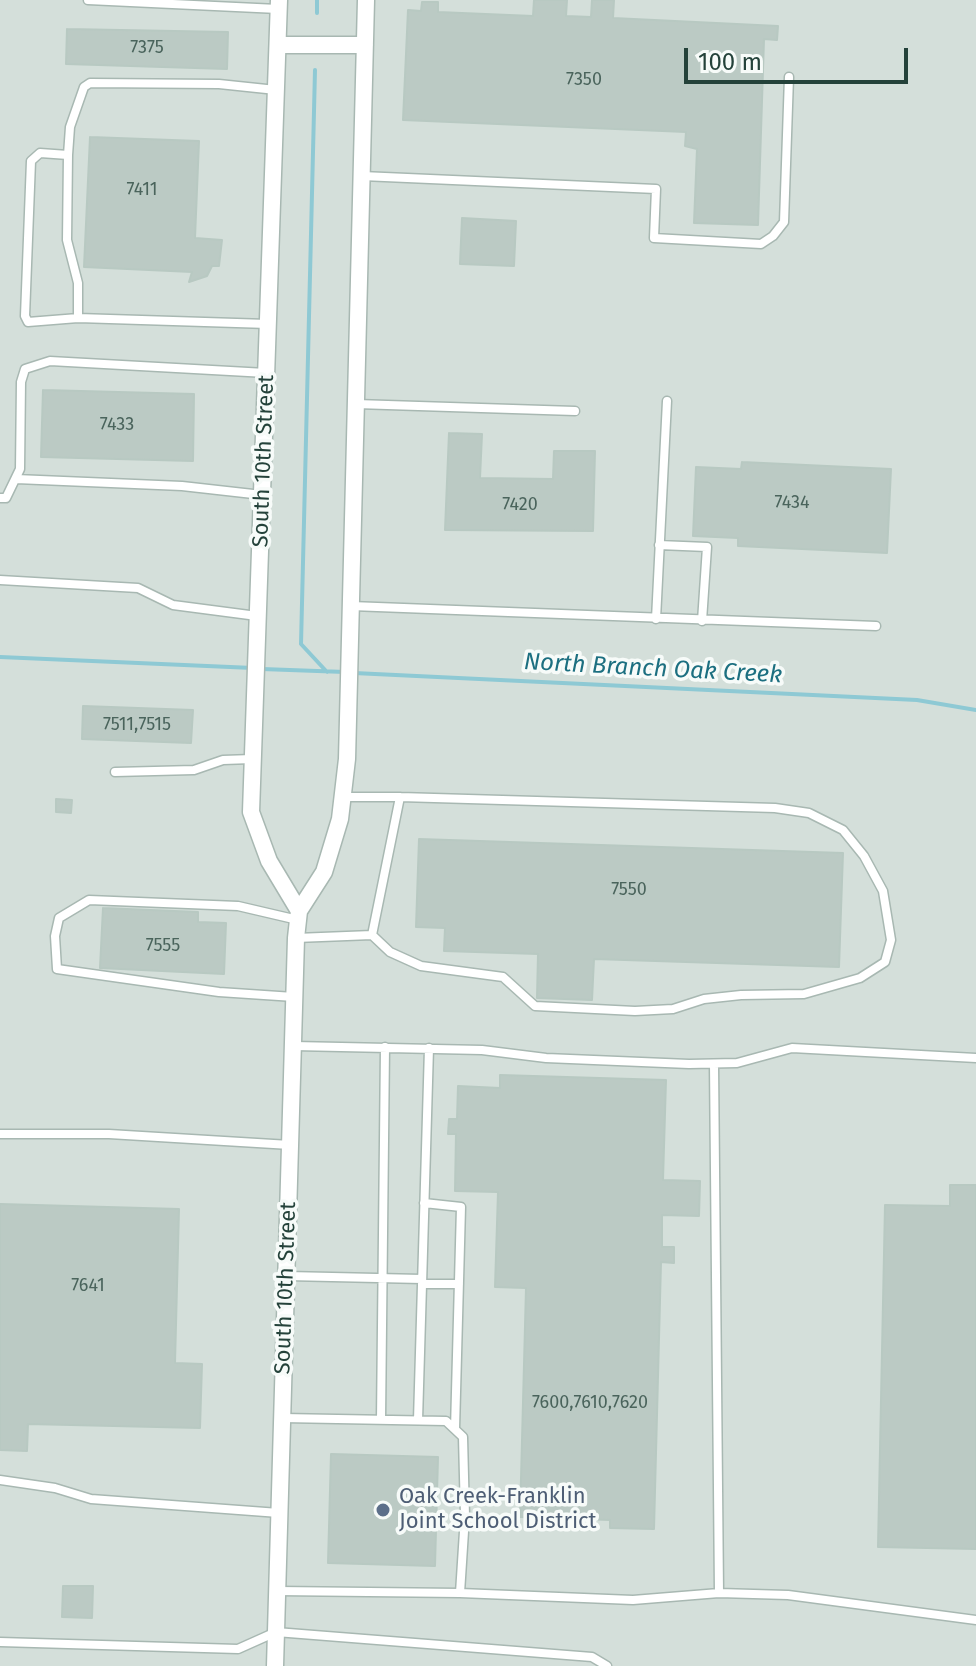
<!DOCTYPE html>
<html>
<head>
<meta charset="utf-8">
<style>
  body { margin:0 }
  #map { position:relative; width:976px; height:1666px; overflow:hidden; background:#e6efeb; font-family:"Fira Sans",sans-serif }
  canvas { display:block }
  .scale { position:absolute; left:684px; top:48px; width:224px; height:36px; box-sizing:border-box; border:4px solid #24423a; border-top:0; padding-left:10px; font-size:24px; line-height:28px; white-space:nowrap; color:#24423a; -webkit-text-stroke:6px #f7fbf9; paint-order:stroke }
</style>
</head>
<body>
<div id="map">
<canvas width="976" height="1666"></canvas>
<div class="scale">100 m</div>
</div>
<script>
const ctx = document.querySelector('canvas').getContext('2d');
ctx.lineJoin = 'round';
function fillPath(path, color) { ctx.fillStyle = color; ctx.fill(path, 'evenodd'); }
const toPath = rows => new Path2D(rows.map(r => 'M' + r).join(''));
function strokePath(path, color, width, dash) { ctx.strokeStyle = color; ctx.lineWidth = width; ctx.lineCap = dash ? 'butt' : 'round'; ctx.setLineDash(dash || []); ctx.stroke(path); }
function write(font, color, halo, rows, align = 'center') {
  ctx.font = font + ' "Fira Sans",sans-serif'; ctx.lineWidth = 7; ctx.setLineDash([]); ctx.textBaseline = 'middle'; ctx.strokeStyle = halo; ctx.fillStyle = color; for (const [text, x, y, turn = 0] of rows) {
    ctx.save(); ctx.translate(x, y); ctx.rotate((+turn || 0) * Math.PI / 180); ctx.textAlign = isNaN(turn) ? turn : align; if (halo) ctx.strokeText(text, 0, 0); ctx.fillText(text, 0, 0); ctx.restore();
  }
}
fillPath(toPath([
  [0,0,976,0,976,1666,0,1666]
]), '#d4dfda');
strokePath(toPath([
  [317,13,317,0],
  [315,70,301,644,327,672],
  [0,657,253,668],
  [262,669,345,672],
  [354,673,917,700,976,710]
]), '#8ec9d4', 4);
const building = toPath([
  [534,0,567,0,566,16,591,17,592,0,614,0,613,18,778,26,777,40,764,39,758,225,694,223,697,149,685,146,686,132,403,120,408,10,421,11,422,2,438,2,438,12,533,16,534,0],
  [67,29,228,32,227,69,66,64,67,29],
  [90,137,199,141,195,238,222,240,219,266,212,266,207,276,189,282,192,272,84,267,90,137],
  [462,218,516,221,514,266,460,264,462,218],
  [43,390,194,394,193,461,41,457,43,390],
  [449,433,482,434,480,478,553,479,554,451,595,451,593,531,445,530,449,433],
  [742,462,891,469,887,553,738,546,738,538,693,536,696,467,741,469,742,462],
  [83,706,193,710,191,743,82,739,83,706],
  [56,799,72,800,71,813,56,812,56,799],
  [419,839,843,853,839,967,594,959,592,1000,537,998,538,954,444,951,445,928,416,927,419,839],
  [103,908,198,912,198,922,226,923,224,974,100,968,103,908],
  [500,1075,666,1080,663,1180,700,1181,699,1216,662,1215,662,1247,674,1247,674,1263,661,1262,654,1529,610,1528,610,1520,520,1517,526,1288,495,1287,498,1192,455,1191,456,1134,448,1134,449,1119,457,1119,458,1086,500,1088,500,1075],
  [950,1185,976,1185,976,1549,878,1547,885,1205,950,1206,950,1185],
  [0,1204,179,1209,175,1363,202,1364,200,1428,28,1424,27,1451,0,1450,0,1204],
  [331,1454,438,1457,435,1566,328,1563,331,1454],
  [63,1586,93,1586,92,1618,62,1617,63,1586]
]);
fillPath(building, '#bbcac4');
strokePath(building, '#b8c9c2', 2);
const service = toPath([
  [88,0,278,9],
  [68,155,40,153,31,161,25,316,28,322,78,318],
  [362,176,656,189,654,238,761,244,773,236,784,222,789,77],
  [268,324,78,318,78,283,67,240,68,155,70,127,84,87,90,83,219,84,276,90],
  [356,404,575,411],
  [16,479,182,486,262,495],
  [0,498,6,498,20,469,21,382,25,369,50,361,266,373],
  [659,545,707,547,702,621],
  [0,580,138,588,173,605,257,616],
  [351,606,876,626],
  [656,619,667,401],
  [115,772,194,770,223,760,252,759],
  [372,935,390,952,421,966,503,977,535,1006,635,1011,673,1009,704,999,741,995,804,994,860,978,885,962,891,940,883,891,864,856,843,830,809,813,775,808,400,797],
  [296,938,372,935,400,797,343,797],
  [294,997,219,992,57,969,55,936,59,918,89,900,238,906,298,920],
  [294,1046,482,1050,546,1058,689,1064,737,1063,792,1048,976,1058],
  [714,1064,719,1593],
  [0,1134,109,1134,290,1145],
  [424,1203,461,1207,455,1429],
  [287,1276,422,1279],
  [422,1284,459,1284],
  [381,1419,385,1047],
  [418,1420,429,1048],
  [0,1480,55,1488,91,1499,279,1513],
  [277,1591,460,1593,465,1516,463,1437,446,1421,283,1418],
  [460,1593,633,1600,719,1593,788,1595,976,1620],
  [0,1642,238,1649,276,1632,592,1657,607,1666]
]);
const minor = toPath([
  [279,0,251,812,269,861,299,911],
  [278,45,365,45],
  [275,1666,296,938,299,911,324,872,340,819,347,759,366,0]
]);
strokePath(service, '#a8b8b2', 11);
strokePath(minor, '#a8b8b2', 19);
strokePath(service, '#fff', 8);
strokePath(minor, '#fff', 16);
for (const [x, y, r, color] of [
  [383,1510,8,"#5c6f8a"]
]) { const dot = new Path2D(); dot.arc(x, y, r, 0, 2 * Math.PI); ctx.fillStyle = color; ctx.fill(dot); strokePath(dot, '#f7fbf9', 3); }
write('18px', '#4a645c', null, [
  ["7375",147,48],
  ["7350",584,80],
  ["7411",142,190],
  ["7433",117,425],
  ["7434",792,503],
  ["7420",520,505],
  ["7511,7515",137,725],
  ["7550",629,890],
  ["7555",163,946],
  ["7641",88,1286],
  ["7600,7610,7620",590,1403]
]);
write('22px', '#24423a', '#f7fbf9', [
  ["South 10th Street",264,461,-88],
  ["South 10th Street",286,1288,-88]
]);
write('22px', '#4e5e75', '#f7fbf9', [
  ["Oak Creek-Franklin",399,1497],
  ["Joint School District",399,1522]
], 'left');
write('italic 24px', '#1c6f80', '#f7fbf9', [
  ["North Branch Oak Creek",653,669,3]
]);
</script>
</body>
</html>
